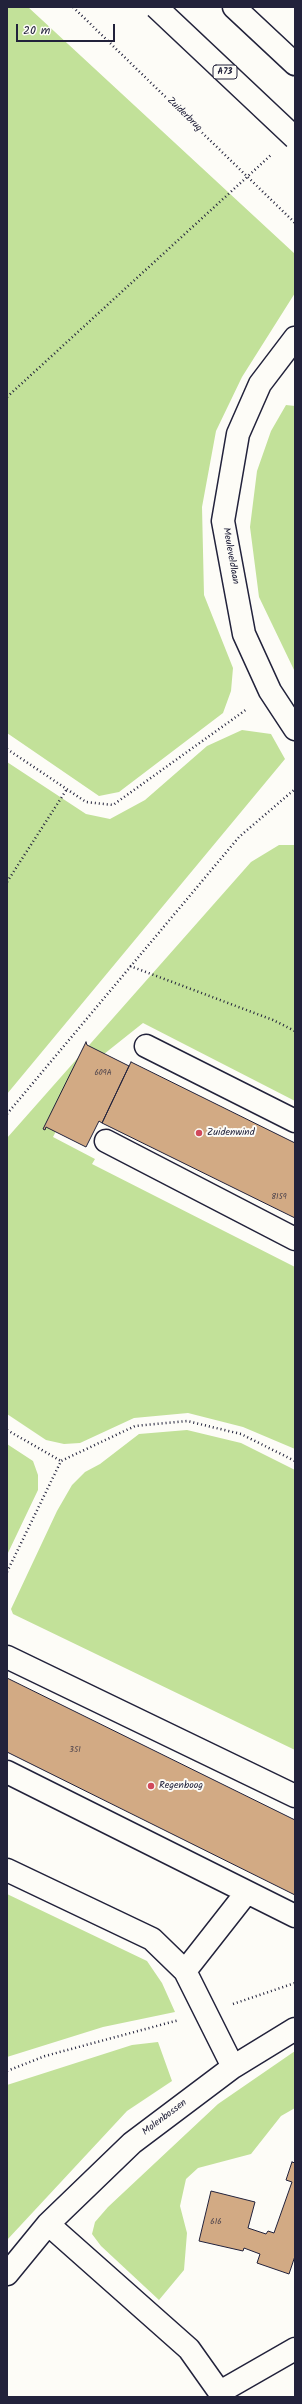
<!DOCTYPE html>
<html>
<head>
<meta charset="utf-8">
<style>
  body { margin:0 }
  #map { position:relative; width:302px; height:2404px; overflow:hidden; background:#fdfcf7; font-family:Kalam,sans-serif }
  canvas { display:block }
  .frame { position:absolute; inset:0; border:8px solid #22223b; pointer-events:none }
  .scale { position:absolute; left:16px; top:24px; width:99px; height:18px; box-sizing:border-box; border:2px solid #22223b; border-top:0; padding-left:5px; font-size:12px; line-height:14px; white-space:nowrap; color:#22223b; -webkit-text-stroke:3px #fdfcf7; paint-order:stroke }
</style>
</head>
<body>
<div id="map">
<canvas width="302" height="2404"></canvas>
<div class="frame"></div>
<div class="scale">20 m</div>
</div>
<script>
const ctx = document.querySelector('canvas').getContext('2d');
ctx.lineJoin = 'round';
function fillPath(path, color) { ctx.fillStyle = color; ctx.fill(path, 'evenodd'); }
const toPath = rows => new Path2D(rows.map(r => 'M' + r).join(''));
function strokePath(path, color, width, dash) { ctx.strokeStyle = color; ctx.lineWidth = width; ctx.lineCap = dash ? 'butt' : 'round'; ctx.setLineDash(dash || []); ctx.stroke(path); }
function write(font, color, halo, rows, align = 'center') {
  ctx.font = font + ' Kalam,sans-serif'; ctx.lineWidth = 4; ctx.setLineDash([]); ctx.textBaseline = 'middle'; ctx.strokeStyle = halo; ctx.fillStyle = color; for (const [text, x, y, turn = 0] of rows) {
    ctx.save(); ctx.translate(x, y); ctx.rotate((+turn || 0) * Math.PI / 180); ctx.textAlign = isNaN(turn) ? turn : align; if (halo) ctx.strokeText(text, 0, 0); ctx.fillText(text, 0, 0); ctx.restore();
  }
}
fillPath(toPath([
  [7,7,28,7,295,254,295,293,242,377,216,431,202,507,204,595,233,668,231,691,223,713,119,792,99,796,7,733],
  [286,405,295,406,295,672,259,597,250,527,257,471,271,431],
  [242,730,271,734,285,759,7,1094,7,762,86,814,110,819,145,800,207,746],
  [279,845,295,845,295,1101,143,1023,89,1066,53,1137,95,1159,92,1164,295,1267,295,1449,243,1427,188,1413,134,1418,80,1443,64,1444,46,1440,7,1414,7,1138,251,862],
  [187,1430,241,1443,295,1470,295,1750,13,1614,11,1609,57,1511,72,1485,85,1472,100,1464,139,1434],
  [7,1444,33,1461,38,1475,38,1490,7,1555],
  [7,1894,147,1961,162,1983,175,2012,103,2027,7,2057],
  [158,2042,172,2081,127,2111,7,2240,7,2085,132,2045],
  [295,2051,295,2108,281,2116,251,2154,198,2168,186,2179,180,2206,187,2233,184,2270,159,2300,101,2246,92,2234,95,2222,108,2207,218,2104]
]), '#c2e199');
const building = toPath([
  [86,1042,87,1045,129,1066,102,1123,99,1121,86,1147,46,1127,45,1130,43,1129,86,1042],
  [131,1062,295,1143,295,1218,102,1123,131,1062],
  [7,1678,295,1820,295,1895,7,1752,7,1678],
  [292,2162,295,2163,295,2256,289,2274,257,2263,260,2254,244,2248,243,2251,199,2241,211,2191,255,2202,248,2228,266,2234,268,2231,274,2233,292,2182,286,2180,292,2162]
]);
fillPath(building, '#d2aa84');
strokePath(building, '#22223b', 1);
const minor = toPath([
  [295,338,260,384,238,434,223,521,244,634,270,691,295,729],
  [146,1046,295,1121],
  [106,1141,295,1239],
  [7,1657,295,1796],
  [7,1772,247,1892],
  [7,1870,152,1939,185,1971,233,2067],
  [185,1971,247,1892,295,1916],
  [48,2224,189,2349,223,2397],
  [7,2274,48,2224,132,2143,233,2067,295,2029],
  [220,2392,295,2349]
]);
const highway = toPath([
  [234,7,295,64]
]);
strokePath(minor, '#22223b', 25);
strokePath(highway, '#22223b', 25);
strokePath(toPath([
  [7,397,271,155],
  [7,749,86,802,113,805,247,709],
  [7,882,67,789],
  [130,966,273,1020,295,1031],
  [7,1114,239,837,295,789],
  [7,1430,61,1461],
  [7,1572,61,1461,135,1426,187,1421,241,1434,295,1461],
  [233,2004,295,1983],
  [7,2071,45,2056,179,2020]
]), '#22223b', 2.5, [1, 3]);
strokePath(minor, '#fdfcf7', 22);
strokePath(highway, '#fdfcf7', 22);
const highwayBridge = toPath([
  [156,7,295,138]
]);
strokePath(highwayBridge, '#22223b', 25, []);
strokePath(toPath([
  [73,7,295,223]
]), '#22223b', 2.5, [1, 3]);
strokePath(highwayBridge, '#fdfcf7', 22);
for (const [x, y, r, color] of [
  [199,1133,4,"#d1495b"],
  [151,1786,4,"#d1495b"]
]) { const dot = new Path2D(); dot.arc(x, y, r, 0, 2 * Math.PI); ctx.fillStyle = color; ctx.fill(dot); strokePath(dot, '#fdfcf7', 1.5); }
write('8px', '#4e444d', null, [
  ["609A",103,1074],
  ["8159",279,1198],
  ["351",75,1751],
  ["616",216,2223]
]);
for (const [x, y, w] of [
  [225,72,24]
]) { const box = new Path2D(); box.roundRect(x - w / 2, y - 7, w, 14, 3); ctx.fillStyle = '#fdfcf7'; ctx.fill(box); strokePath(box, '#22223b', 1); }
write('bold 9px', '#22223b', null, [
  ["A73",225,72]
]);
write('10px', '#22223b', '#fdfcf7', [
  ["Zuiderbrug",184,115,44],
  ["Meuleveldlaan",230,556,80],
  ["Molenbossen",165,2118,-37]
]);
write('10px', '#22223b', '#fdfcf7', [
  ["Zuidenwind",207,1133],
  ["Regenboog",159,1786]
], 'left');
</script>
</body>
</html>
